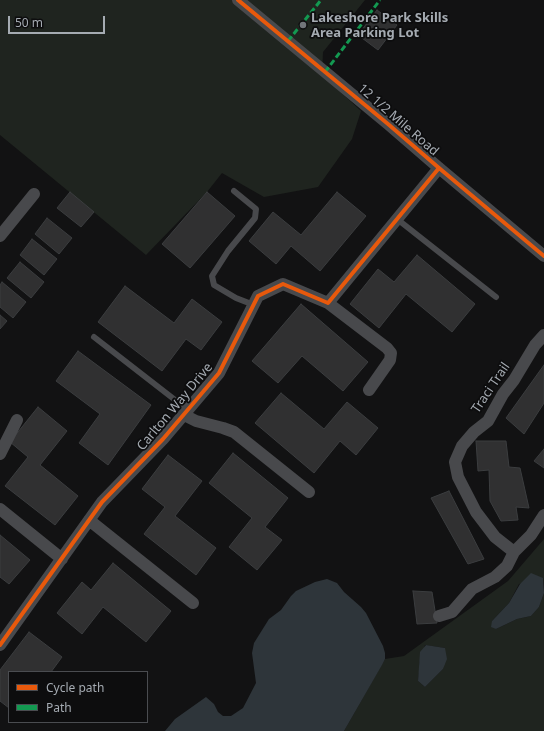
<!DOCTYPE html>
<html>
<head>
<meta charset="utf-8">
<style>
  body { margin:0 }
  #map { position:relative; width:544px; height:731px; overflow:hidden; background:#121213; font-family:"Noto Sans",sans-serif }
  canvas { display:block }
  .legend { position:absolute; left:8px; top:671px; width:140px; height:52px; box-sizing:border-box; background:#0d0d0e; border:1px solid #4a4c50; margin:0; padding:5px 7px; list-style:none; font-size:12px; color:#a5abb2 }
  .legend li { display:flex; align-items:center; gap:8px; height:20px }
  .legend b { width:20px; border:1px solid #4a4c50 }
  .scale { position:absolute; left:8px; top:16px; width:97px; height:18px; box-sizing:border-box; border:2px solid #a5abb2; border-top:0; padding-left:5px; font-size:12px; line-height:14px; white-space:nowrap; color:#a5abb2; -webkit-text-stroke:3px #0d0d0e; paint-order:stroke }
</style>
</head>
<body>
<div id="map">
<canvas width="544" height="731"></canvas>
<ul class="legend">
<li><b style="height:5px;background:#e8590c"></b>Cycle path</li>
<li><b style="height:5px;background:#139951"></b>Path</li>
</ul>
<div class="scale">50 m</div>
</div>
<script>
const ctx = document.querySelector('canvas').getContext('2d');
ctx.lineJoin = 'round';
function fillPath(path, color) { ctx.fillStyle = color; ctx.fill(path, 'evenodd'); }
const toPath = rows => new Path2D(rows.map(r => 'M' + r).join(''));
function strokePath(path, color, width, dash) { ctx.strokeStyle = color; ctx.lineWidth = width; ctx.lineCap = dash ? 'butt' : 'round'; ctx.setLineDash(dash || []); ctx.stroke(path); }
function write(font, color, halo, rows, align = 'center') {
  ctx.font = font + ' "Noto Sans",sans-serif'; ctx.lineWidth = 3.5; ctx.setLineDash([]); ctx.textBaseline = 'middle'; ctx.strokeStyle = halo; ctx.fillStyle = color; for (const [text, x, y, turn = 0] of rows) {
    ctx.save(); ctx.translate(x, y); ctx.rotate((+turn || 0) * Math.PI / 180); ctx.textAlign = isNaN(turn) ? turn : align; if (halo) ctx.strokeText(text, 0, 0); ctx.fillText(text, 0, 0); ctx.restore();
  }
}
fillPath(toPath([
  [0,0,365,0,323,52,322,75,361,111,352,139,318,187,264,197,222,173,207,192,146,255,0,135],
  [544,539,544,585,543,578,519,584,509,603,492,621,496,629,517,619,531,616,539,607,544,593,544,731,344,731,385,659,404,656,508,581],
  [425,645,445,648,443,669,425,687,418,681,419,672,419,664]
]), '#1f241f');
fillPath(toPath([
  [531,573,543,578,544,593,539,607,531,616,517,619,496,629,491,627,492,621,509,603,520,584],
  [327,579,337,583,344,592,361,607,366,613,383,646,385,653,385,659,382,665,344,731,165,731,175,719,206,697,214,704,218,712,223,716,231,716,243,708,256,683,252,653,254,643,269,619,281,610,291,596,296,591,315,582],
  [426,645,445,648,447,659,443,669,425,687,418,681,420,652]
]), '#2e353a');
const building = toPath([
  [377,10,397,25,378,50,358,35,377,10],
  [70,192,94,212,81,227,57,208,70,192],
  [207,192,235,216,190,268,162,244,207,192],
  [337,192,366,216,320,271,291,246,276,264,249,241,273,212,301,235,337,192],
  [47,218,72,238,59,254,35,234,47,218],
  [32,239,57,259,44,275,20,255,32,239],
  [417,255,475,304,452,332,406,294,379,328,350,304,378,269,394,282,417,255],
  [20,262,44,282,31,298,7,278,20,262],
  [2,282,26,302,13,318,0,307,0,285,2,282],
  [125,286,174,323,192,299,222,322,201,350,186,339,162,371,98,322,125,286],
  [301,304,368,362,343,391,302,356,278,383,252,361,301,304],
  [0,315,7,321,0,329,0,315],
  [78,351,151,405,108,465,79,443,100,414,56,381,78,351],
  [544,365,544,403,524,434,506,418,544,365],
  [281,393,324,429,347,402,378,428,356,455,340,441,314,473,255,423,281,393],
  [38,407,67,431,40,465,78,496,55,525,5,486,28,457,10,442,38,407],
  [476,441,506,441,509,467,520,468,529,508,516,507,518,520,501,521,490,501,489,470,478,471,476,441],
  [544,449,544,468,534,461,544,449],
  [233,453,288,498,265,527,282,540,257,570,229,547,252,518,209,483,233,453],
  [168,455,202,481,175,516,216,548,196,575,144,534,165,507,142,489,168,455],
  [449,491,484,559,468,564,431,498,449,491],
  [0,535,30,560,9,584,0,577,0,535],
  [113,563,171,611,146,642,103,607,82,634,57,613,82,582,91,590,113,563],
  [413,591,432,592,437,623,417,624,413,591],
  [29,632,62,657,51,672,9,672,9,708,0,701,0,670,29,632]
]);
fillPath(building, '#303031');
strokePath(building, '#3b3d3f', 1);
strokePath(toPath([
  [234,191,256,209,255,218,228,251,212,276,214,285,236,298,254,305],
  [397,219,496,297],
  [94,337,188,410]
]), '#48494c', 6);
strokePath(toPath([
  [238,0,388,124,439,168,544,256],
  [0,236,34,194],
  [328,303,387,348,391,353,390,360,369,390],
  [184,415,196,421,223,428,234,432,309,492],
  [0,454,17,420],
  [0,509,62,559],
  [89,520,193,603],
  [514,552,495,537,476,512,458,477,455,462,462,446,474,432,488,421,503,394,514,380,535,345,544,335],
  [439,616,452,612,472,589,495,577,507,566,514,552,531,535,544,515],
  [0,645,102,502,163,439,219,373,258,296,283,284,328,303,439,168]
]), '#48494c', 12);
strokePath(toPath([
  [288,41,321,0],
  [325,72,380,0]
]), '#139951', 3, [6, 3]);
strokePath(toPath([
  [238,0,388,124,439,168,544,256],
  [0,645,102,502,163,439,219,373,258,296,283,284,328,303,439,168]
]), '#e8590c', 4);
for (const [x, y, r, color] of [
  [303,25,4,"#72757a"]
]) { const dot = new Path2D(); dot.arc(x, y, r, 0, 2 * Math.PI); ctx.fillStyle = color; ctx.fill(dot); strokePath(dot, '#0d0d0e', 1.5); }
write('bold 13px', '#a5abb2', '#0d0d0e', [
  ["Lakeshore Park Skills",311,18],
  ["Area Parking Lot",311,33]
], 'left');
write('13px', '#a5abb2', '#0d0d0e', [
  ["12 1/2 Mile Road",398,120,41],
  ["Traci Trail",491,388,-56],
  ["Carlton Way Drive",175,407,-50]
]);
</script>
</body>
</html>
